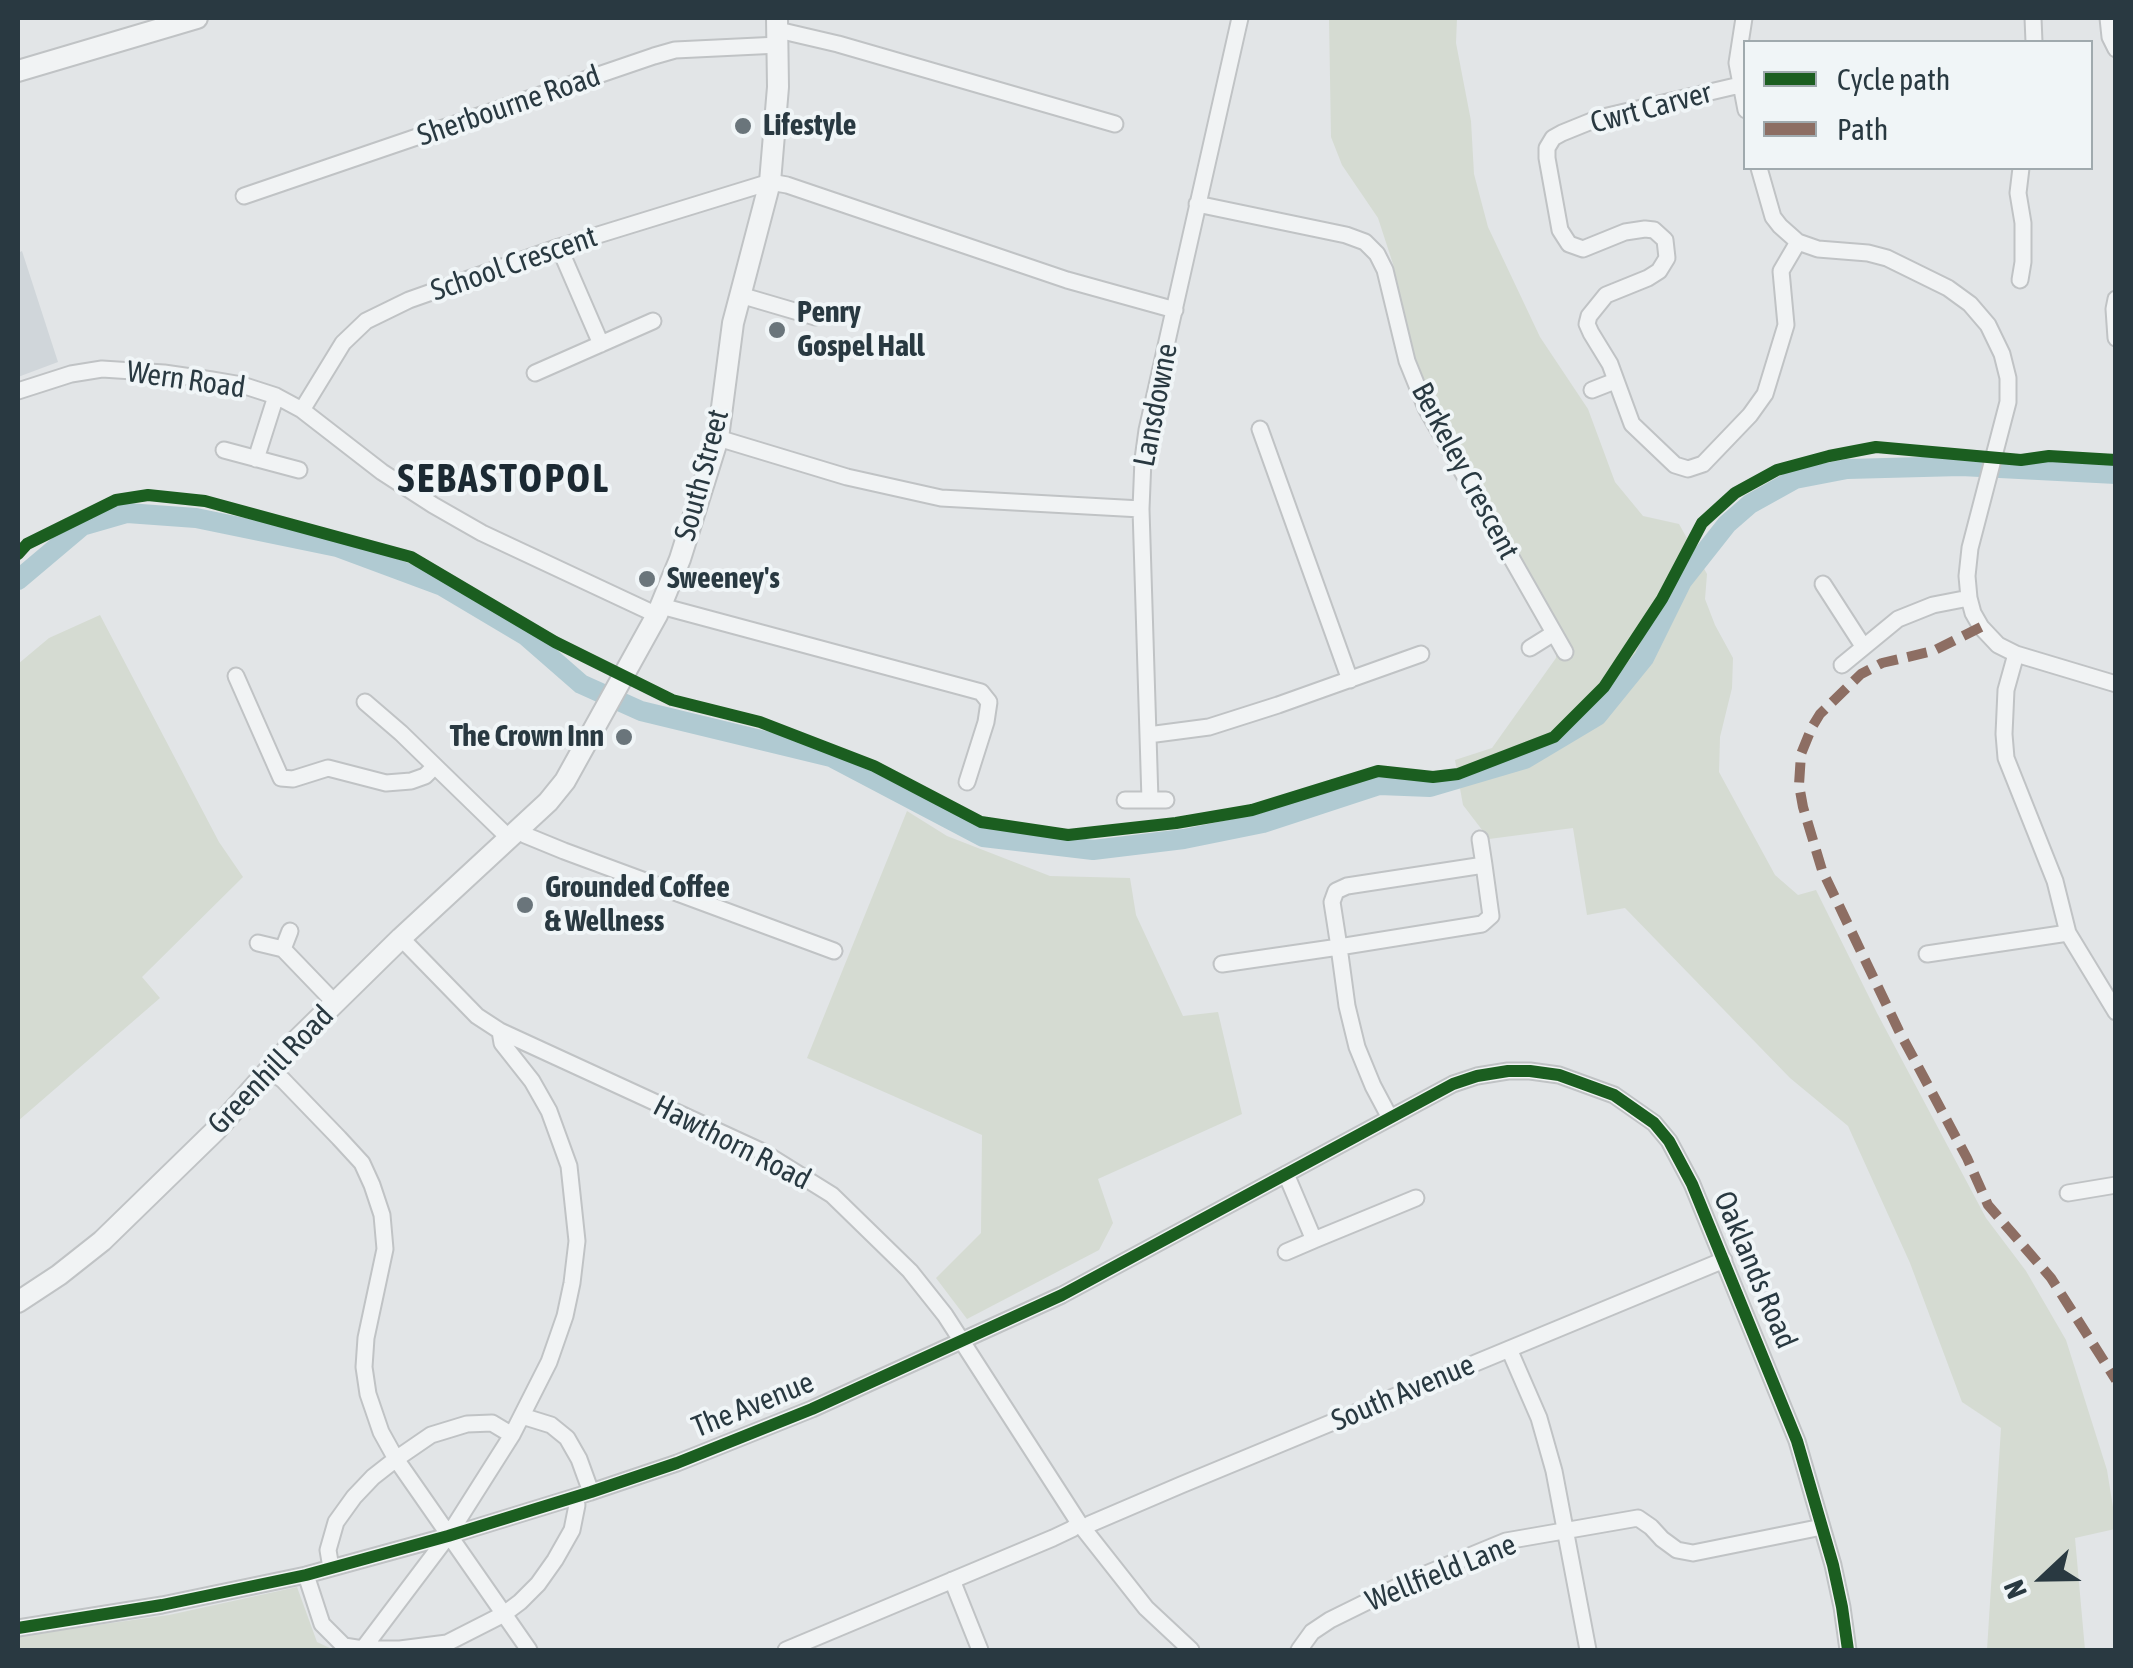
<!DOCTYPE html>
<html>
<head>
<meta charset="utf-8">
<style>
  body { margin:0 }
  #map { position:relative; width:2133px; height:1668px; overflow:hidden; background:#e2e5e7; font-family:"Asap Condensed",sans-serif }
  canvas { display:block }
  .frame { position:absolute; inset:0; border:20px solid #293941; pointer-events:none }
  .legend { position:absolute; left:1743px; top:40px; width:350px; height:130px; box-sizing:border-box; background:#f0f5f7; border:2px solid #a0aaae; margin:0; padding:12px 18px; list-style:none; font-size:30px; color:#293941 }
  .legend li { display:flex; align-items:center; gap:20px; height:50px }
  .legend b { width:50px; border:2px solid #a0aaae }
  .north { position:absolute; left:1993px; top:1528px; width:100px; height:100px; -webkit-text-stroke:8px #f0f5f7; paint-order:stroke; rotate:248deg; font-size:28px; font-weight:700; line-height:40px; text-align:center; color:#293941 }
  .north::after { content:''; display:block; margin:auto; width:35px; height:45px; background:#293941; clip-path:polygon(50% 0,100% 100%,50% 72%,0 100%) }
</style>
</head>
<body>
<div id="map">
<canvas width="2133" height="1668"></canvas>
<div class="frame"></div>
<ul class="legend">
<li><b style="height:12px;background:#1b5e20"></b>Cycle path</li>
<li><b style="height:12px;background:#8d6e63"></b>Path</li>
</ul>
<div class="north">N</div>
</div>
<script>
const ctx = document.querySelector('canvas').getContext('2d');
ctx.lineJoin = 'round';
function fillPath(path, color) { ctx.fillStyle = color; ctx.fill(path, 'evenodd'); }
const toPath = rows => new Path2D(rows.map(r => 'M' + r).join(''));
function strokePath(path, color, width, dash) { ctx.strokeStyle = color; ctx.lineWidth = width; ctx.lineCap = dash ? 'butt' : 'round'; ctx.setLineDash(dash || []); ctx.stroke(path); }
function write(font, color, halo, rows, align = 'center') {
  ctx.font = font + ' "Asap Condensed",sans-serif'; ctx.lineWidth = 8; ctx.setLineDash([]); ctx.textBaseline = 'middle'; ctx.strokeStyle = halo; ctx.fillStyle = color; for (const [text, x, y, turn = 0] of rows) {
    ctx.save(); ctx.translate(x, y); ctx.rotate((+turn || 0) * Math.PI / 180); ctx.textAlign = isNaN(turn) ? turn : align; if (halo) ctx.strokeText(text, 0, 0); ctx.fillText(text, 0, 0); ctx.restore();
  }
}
fillPath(toPath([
  [22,251,58,362,18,377,18,253]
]), '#d0d6da');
fillPath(toPath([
  [1329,18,1457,18,1456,43,1471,121,1474,174,1488,227,1540,337,1588,409,1615,482,1643,516,1679,524,1707,574,1705,599,1715,625,1733,658,1732,688,1720,737,1719,772,1775,875,1798,895,1816,890,1877,1013,1986,1218,2026,1271,2066,1340,2107,1470,2116,1526,2115,1529,2075,1538,2085,1650,1987,1650,2001,1428,1962,1402,1910,1263,1848,1126,1790,1078,1625,908,1587,915,1573,828,1489,839,1463,805,1455,760,1492,748,1556,658,1558,626,1431,407,1412,350,1393,264,1378,218,1342,165,1331,137],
  [100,615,219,842,243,877,142,977,160,998,18,1121,18,664,49,638],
  [907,811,947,836,1050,876,1130,878,1136,915,1183,1016,1218,1012,1242,1114,1098,1179,1113,1223,1099,1250,967,1319,936,1278,981,1233,982,1135,807,1058],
  [297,1587,317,1642,334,1650,18,1650,18,1636,169,1615]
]), '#d5dbd2');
strokePath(toPath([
  [18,580,82,526,127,513,196,518,337,547,442,586,526,636,581,684,641,711,831,757,983,837,1093,850,1184,839,1263,823,1379,785,1430,787,1525,759,1597,716,1644,658,1682,581,1727,524,1750,504,1795,479,1847,469,1961,466,2116,474]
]), '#b0cad2', 20);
const minor = toPath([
  [1744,18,1737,63,1746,110],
  [2033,18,2034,42],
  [2108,18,2110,37,2116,49],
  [778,30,838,44,1115,124],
  [1740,85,1599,118,1562,133,1553,138,1547,148,1547,158,1560,230,1569,244,1583,249,1625,232,1645,229,1654,230,1665,240,1667,258,1659,271,1648,278,1606,295,1589,316,1587,324,1591,333,1610,364,1632,424,1675,465,1688,469,1703,464,1750,415,1765,394,1786,325,1781,271,1798,242],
  [1759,168,1773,217,1780,226,1798,242,1818,249,1868,253,1887,258,1948,288,1970,304,1988,325,2002,354,2008,378,2008,402,1970,548,1967,576,1969,598,1973,613,1981,627,1998,645,2016,654,2116,684],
  [244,196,654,56,675,50,779,45],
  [1197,204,1346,235,1365,242,1377,254,1385,270,1407,361,1426,408,1565,652],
  [559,247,601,344],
  [2020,280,2023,262,2023,223,2018,193,2021,168],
  [740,295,815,317],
  [2116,299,2114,309,2116,338],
  [535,373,653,321],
  [1592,390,1615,381],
  [18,391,71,374,102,369,164,373,212,380,242,385,276,396,302,410,382,472,433,505,482,533,657,615],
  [302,410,343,343,366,321,409,300,559,247,770,182,787,185,1067,280,1175,310],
  [1260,429,1350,680],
  [718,438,847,477,941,498,1141,509],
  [224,450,299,470],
  [256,459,276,396],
  [1823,584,1863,646],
  [661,606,981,692,989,702,986,722,967,782],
  [1530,648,1554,633],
  [2016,654,2006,690,2004,734,2006,758,2055,881,2068,933,2116,1012],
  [1842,665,1898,619,1933,605,1969,598],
  [236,676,281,778,293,779,328,768,386,783,411,781,425,776,435,766],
  [365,702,401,733,508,837],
  [1148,735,1209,727,1278,705,1421,654],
  [1125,800,1166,800],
  [1150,800,1141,509,1143,459,1147,430,1240,18],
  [517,829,525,835,564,851,834,951],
  [1480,839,1484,865],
  [401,938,477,1016,500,1031,763,1152,832,1195,910,1271,945,1315,1079,1523,1146,1608,1191,1650],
  [258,943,283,949,290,931],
  [283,949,335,1003],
  [1927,954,2068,933],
  [1222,964,1339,947,1482,924,1491,916,1484,865,1347,886,1336,891,1332,902,1339,947,1347,1006,1357,1047,1373,1086,1390,1118],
  [270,1071,283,1080,339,1138,362,1163,372,1185,382,1215,385,1249,366,1338,364,1367,368,1394,381,1432,396,1459,529,1650],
  [1286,1174,1314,1240,1416,1198],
  [2068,1193,2116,1185],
  [1286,1252,1314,1240],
  [1509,1349,1539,1418,1554,1471,1588,1650],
  [522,1416,551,1425,567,1438,579,1459,591,1492],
  [1084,1529,1090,1524,1181,1485,1724,1260],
  [331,1568,328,1550,336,1522,354,1497,373,1477,396,1459,431,1435,467,1424,492,1423,512,1435],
  [306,1575,322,1624,344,1646,363,1649,400,1649,447,1643,504,1614,520,1602,538,1584,555,1560,572,1530,577,1505,574,1498],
  [952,1580,980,1650],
  [18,1628,162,1605,306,1575,448,1536,591,1492,677,1463,812,1409,1062,1295,1453,1084,1477,1076,1508,1071,1530,1071,1559,1075,1614,1095,1654,1123,1669,1141,1692,1184,1797,1441,1833,1565,1842,1607,1848,1650],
  [362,1650,448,1536,512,1435,549,1362,565,1316,572,1283,577,1241,569,1166,549,1111,532,1081,502,1043,500,1031],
  [786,1650,1053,1538,1072,1529,1079,1523],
  [1299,1650,1312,1632,1330,1620,1409,1581,1506,1541,1638,1518,1651,1527,1662,1539,1677,1550,1693,1553,1822,1527]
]);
const tertiary = toPath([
  [18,71,197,18],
  [18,1302,59,1275,102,1241,216,1130,289,1048,401,938,548,802,565,781,657,615,680,559,718,438,733,323,770,182,778,87,777,18]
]);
strokePath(minor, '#c0c3c5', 19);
strokePath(tertiary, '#c0c3c5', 24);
strokePath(minor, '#f1f3f4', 15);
strokePath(tertiary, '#f1f3f4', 20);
strokePath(toPath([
  [1981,627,1933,651,1882,663,1861,674,1820,714,1812,727,1801,754,1799,785,1803,807,1822,870,1899,1031,1967,1158,1988,1205,2051,1278,2116,1380]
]), '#8d6e63', 10, [20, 10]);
strokePath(toPath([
  [18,554,27,544,116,500,148,495,205,501,411,557,555,642,672,700,760,722,874,766,981,822,1068,835,1176,823,1252,810,1378,771,1433,777,1458,774,1554,737,1604,687,1662,599,1702,523,1735,493,1777,470,1829,456,1876,447,2021,460,2049,456,2116,460],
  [18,1628,162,1605,306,1575,448,1536,591,1492,677,1463,812,1409,1062,1295,1453,1084,1477,1076,1508,1071,1530,1071,1559,1075,1614,1095,1654,1123,1669,1141,1692,1184,1797,1441,1833,1565,1842,1607,1848,1650]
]), '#1b5e20', 12);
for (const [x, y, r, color] of [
  [743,126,10,"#6a757b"],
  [777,330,10,"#6a757b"],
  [647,579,10,"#6a757b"],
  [624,737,10,"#6a757b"],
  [525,905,10,"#6a757b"]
]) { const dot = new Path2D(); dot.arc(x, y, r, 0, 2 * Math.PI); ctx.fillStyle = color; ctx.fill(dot); strokePath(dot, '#f0f5f7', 4); }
write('30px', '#293941', '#f0f5f7', [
  ["Sherbourne Road",509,106,-19],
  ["Cwrt Carver",1651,108,-15],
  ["School Crescent",514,264,-19],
  ["Wern Road",186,380,8],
  ["Lansdowne",1156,405,-79],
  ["Berkeley Crescent",1465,471,62],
  ["South Street",702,475,-75],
  ["Greenhill Road",271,1070,-46],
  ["Hawthorn Road",732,1143,27],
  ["Oaklands Road",1755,1270,67],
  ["South Avenue",1403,1393,-23],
  ["The Avenue",753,1405,-22],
  ["Wellfield Lane",1441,1573,-22]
]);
write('bold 30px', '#293941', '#f0f5f7', [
  ["Lifestyle",763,126],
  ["Penry",797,313],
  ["Gospel Hall",797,347],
  ["Sweeney's",667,579],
  ["The Crown Inn",604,737,"right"],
  ["Grounded Coffee",545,888],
  ["& Wellness",545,922]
], 'left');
ctx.letterSpacing = '2.5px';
write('bold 40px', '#1b2932', '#f0f5f7', [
  ["SEBASTOPOL",504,479]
]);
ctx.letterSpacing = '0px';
</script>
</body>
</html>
